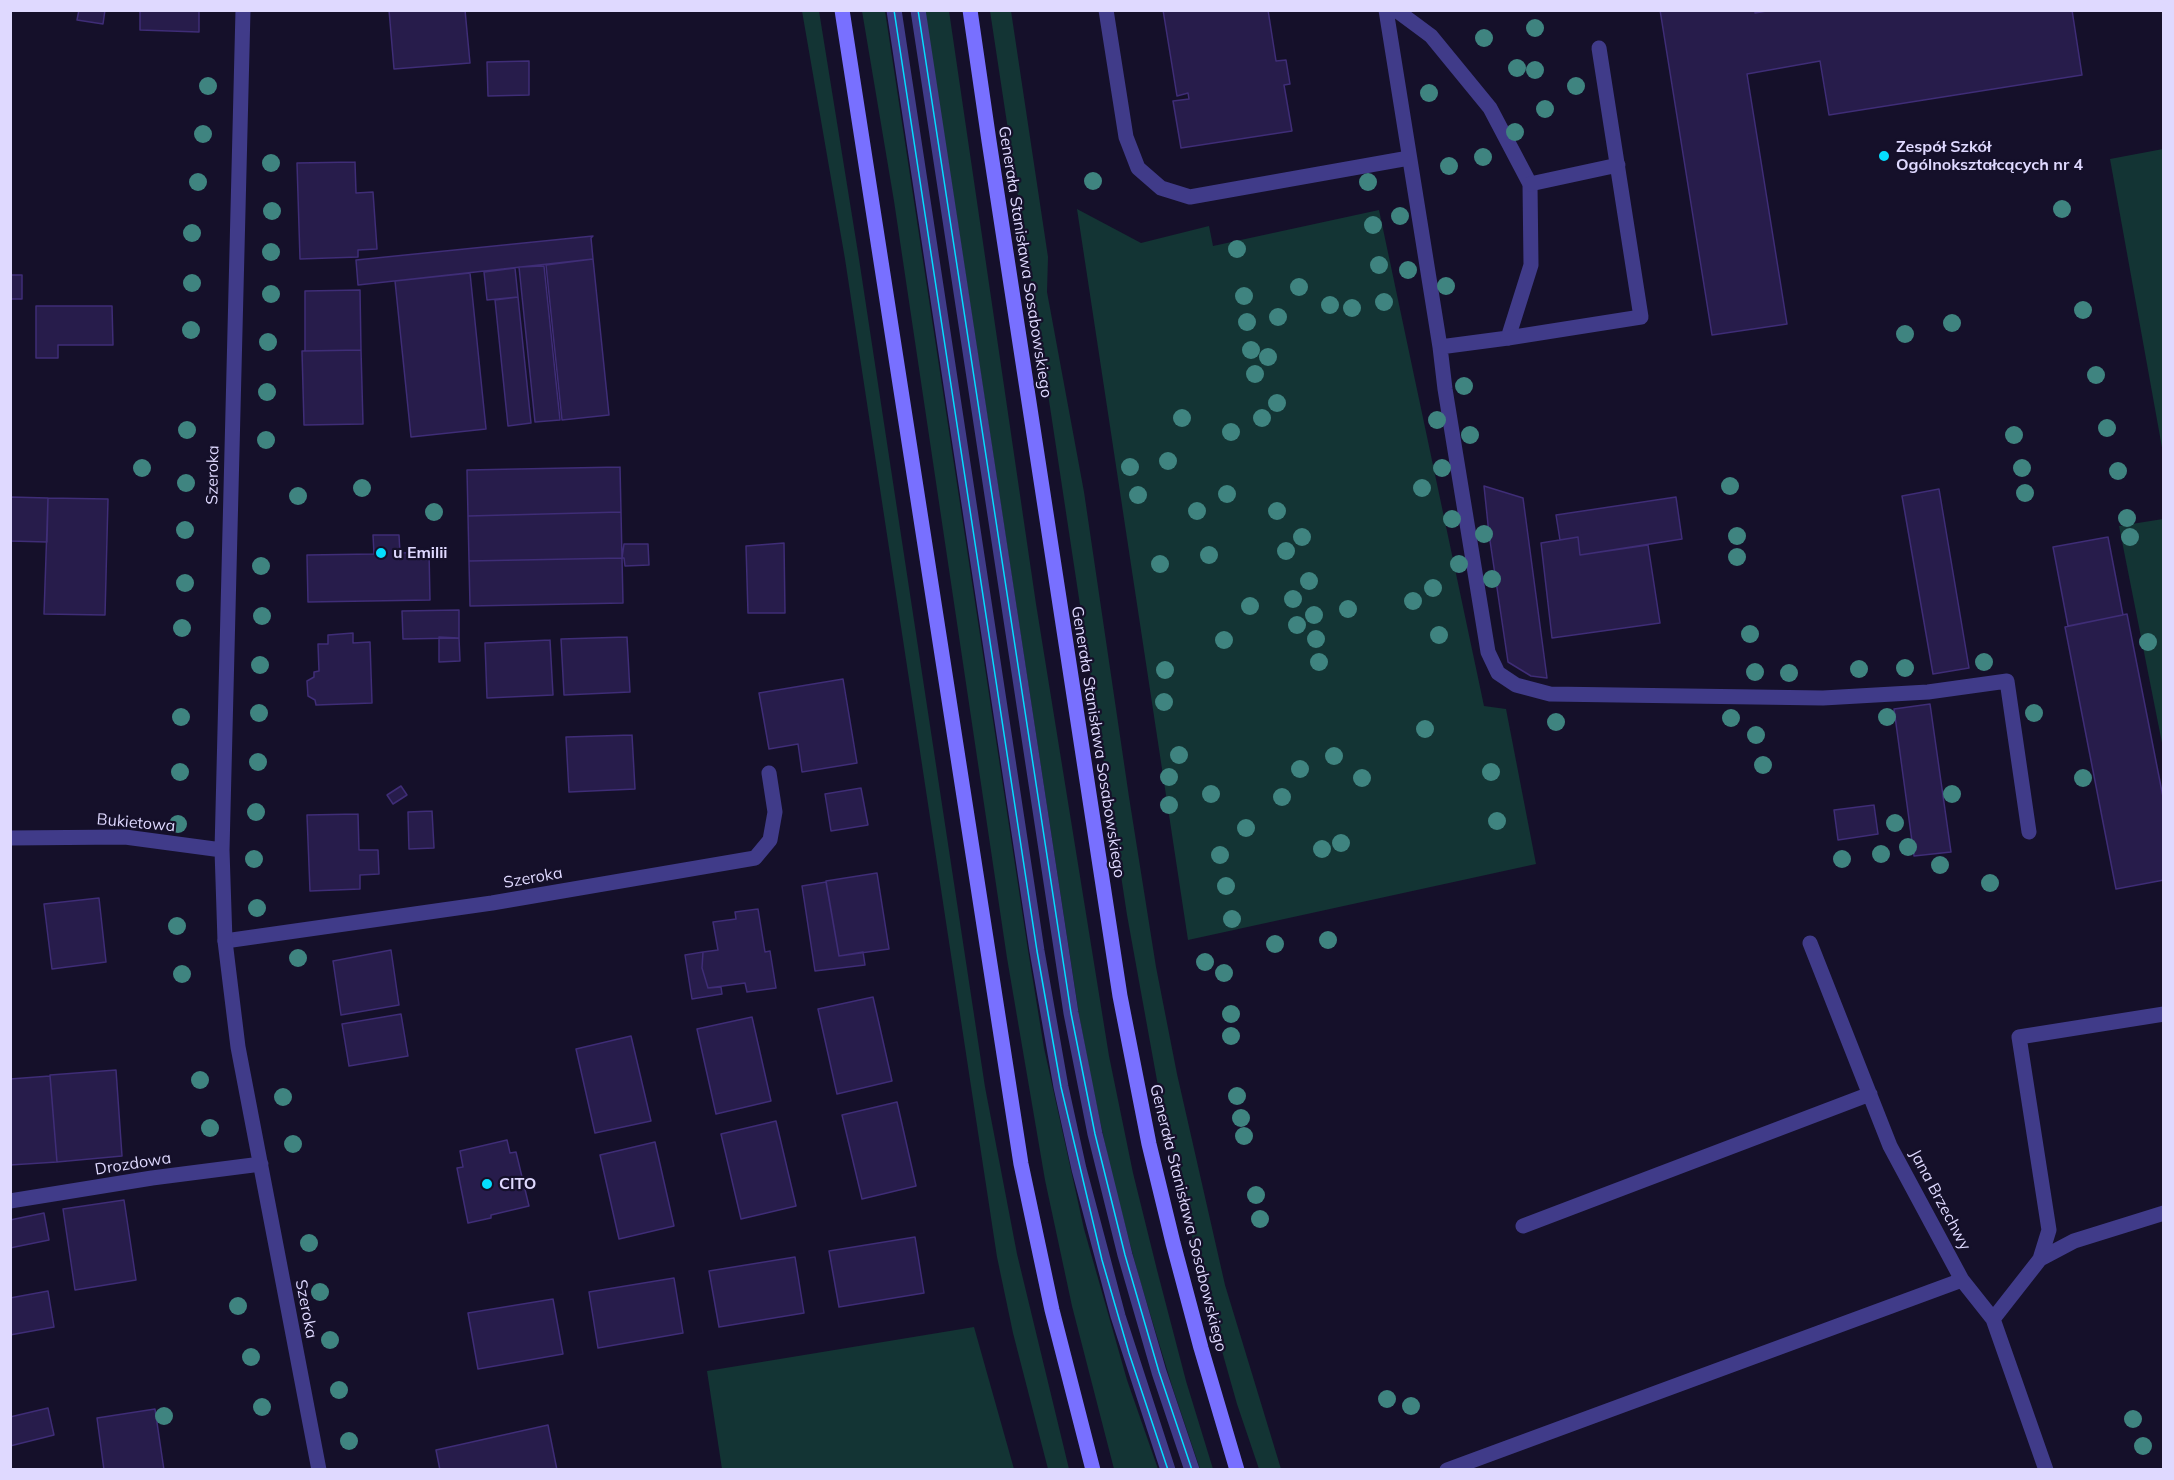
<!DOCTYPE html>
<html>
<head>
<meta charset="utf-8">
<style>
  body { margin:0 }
  #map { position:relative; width:2174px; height:1480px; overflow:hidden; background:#15102a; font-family:Mulish,sans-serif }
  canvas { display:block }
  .frame { position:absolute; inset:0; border:12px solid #dfd9ff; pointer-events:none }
</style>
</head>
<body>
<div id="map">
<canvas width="2174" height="1480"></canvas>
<div class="frame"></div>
</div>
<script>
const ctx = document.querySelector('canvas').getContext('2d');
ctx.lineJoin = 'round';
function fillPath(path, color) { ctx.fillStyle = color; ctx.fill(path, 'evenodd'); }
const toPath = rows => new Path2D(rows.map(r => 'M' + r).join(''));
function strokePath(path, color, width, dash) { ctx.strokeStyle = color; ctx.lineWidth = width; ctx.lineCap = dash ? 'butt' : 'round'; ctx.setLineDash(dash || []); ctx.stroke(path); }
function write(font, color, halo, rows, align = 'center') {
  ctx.font = font + ' Mulish,sans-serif'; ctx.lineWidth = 4.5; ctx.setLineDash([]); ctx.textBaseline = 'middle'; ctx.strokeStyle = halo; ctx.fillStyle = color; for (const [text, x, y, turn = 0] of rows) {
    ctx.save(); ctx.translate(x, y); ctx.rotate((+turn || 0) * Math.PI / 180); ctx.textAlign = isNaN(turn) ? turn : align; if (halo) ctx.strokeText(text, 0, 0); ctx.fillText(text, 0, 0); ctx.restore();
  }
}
fillPath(toPath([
  [802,11,819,11,859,259,985,1087,1017,1254,1069,1469,1048,1469,1013,1333,997,1257,845,259],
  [862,11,885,11,1028,950,1044,1048,1084,1229,1127,1380,1158,1469,1114,1469,1072,1306,1045,1180,1007,958,894,201],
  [925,11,949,11,1036,604,1109,1056,1133,1173,1157,1270,1186,1381,1213,1469,1200,1469,1172,1386,1138,1274,1112,1176,1092,1084,1079,1015],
  [990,11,1011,11,1048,257,1047,292,1084,492,1129,797,1156,967,1177,1074,1225,1285,1281,1469,1259,1469,1237,1404,1203,1284,1160,1097,1127,915],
  [2163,149,2164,149,2163,453,2110,159],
  [1077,209,1141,243,1209,226,1213,246,1379,210,1484,706,1506,709,1536,864,1188,940],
  [2163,519,2164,519,2163,748,2119,526],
  [974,1327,1014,1469,722,1469,707,1371]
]), '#133434');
const building = toPath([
  [79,10,105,10,103,24,77,20,79,10],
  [140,10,199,10,199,32,140,30,140,10],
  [389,10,465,10,470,63,394,69,389,10],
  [1163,10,1268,10,1276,61,1286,60,1290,84,1284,85,1292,131,1181,148,1173,101,1189,99,1188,93,1177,96,1163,10],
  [1660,10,1755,10,1755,13,1772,10,2072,10,2082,75,1829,115,1820,61,1747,74,1787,324,1712,335,1660,10],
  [529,61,529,95,488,96,487,62,529,61],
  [355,162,356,193,373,192,377,249,358,250,358,257,300,259,297,163,355,162],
  [593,236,591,238,593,259,358,285,356,260,593,236],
  [593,259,609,415,562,420,546,265,593,259],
  [544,266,560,420,535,422,519,267,544,266],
  [515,268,518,297,487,300,484,272,515,268],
  [470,273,486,429,411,437,395,281,470,273],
  [10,275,22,275,22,299,10,299,10,275],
  [360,290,361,350,305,351,305,291,360,290],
  [518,297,531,423,508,426,495,300,518,297],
  [36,306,112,306,113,345,58,345,58,358,36,358,36,306],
  [361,350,363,424,304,425,302,351,361,350],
  [620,467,621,512,468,516,467,470,620,467],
  [1484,486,1523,498,1547,678,1531,676,1508,662,1489,534,1484,486],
  [1939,489,1969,668,1933,674,1902,496,1939,489],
  [10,497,48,498,47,542,10,541,10,497],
  [1676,497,1682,539,1580,555,1578,537,1560,540,1556,515,1676,497],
  [48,498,108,499,105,615,44,614,48,498],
  [621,512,622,558,469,561,468,516,621,512],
  [373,535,399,535,400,553,429,552,430,600,308,602,307,555,374,554,373,535],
  [1578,537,1580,555,1648,545,1660,623,1552,638,1541,543,1578,537],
  [2108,537,2123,615,2068,626,2053,547,2108,537],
  [784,543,785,613,748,613,746,546,784,543],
  [624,544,648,544,649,565,625,566,624,558,622,558,624,544],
  [622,558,623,603,470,606,469,561,622,558],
  [459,610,459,638,403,639,402,611,459,610],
  [2127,614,2164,802,2164,880,2116,889,2065,627,2127,614],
  [353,633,353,643,370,642,372,703,316,705,315,700,308,696,307,681,314,677,314,672,319,671,318,644,328,644,328,635,353,633],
  [439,637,459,638,460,661,439,662,439,637],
  [627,637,630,692,564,695,561,639,627,637],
  [550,640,553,695,487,698,485,643,550,640],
  [843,679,857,763,802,772,798,744,769,749,759,693,843,679],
  [1930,704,1951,852,1914,856,1894,709,1930,704],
  [632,735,635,789,569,792,566,737,632,735],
  [401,786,407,795,393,804,387,795,401,786],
  [861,788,868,825,831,831,825,794,861,788],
  [1874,805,1878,834,1838,840,1834,810,1874,805],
  [432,811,434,848,409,849,408,812,432,811],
  [358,814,359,850,378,850,379,874,360,875,360,889,310,891,307,815,358,814],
  [877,873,889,949,839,956,826,881,877,873],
  [826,882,839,956,863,952,865,965,815,971,802,886,826,882],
  [99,898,106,962,52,969,44,904,99,898],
  [758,909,765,952,770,951,776,988,747,992,745,983,708,988,702,968,703,952,718,950,713,922,736,919,735,912,758,909],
  [391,950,399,1005,341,1015,333,961,391,950],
  [703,952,702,968,708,988,721,987,722,994,692,999,685,955,703,952],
  [873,997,892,1081,837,1094,818,1009,873,997],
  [401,1014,408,1056,349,1066,342,1024,401,1014],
  [752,1017,771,1101,716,1114,697,1029,752,1017],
  [631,1036,651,1121,595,1133,576,1049,631,1036],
  [116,1070,122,1156,57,1162,50,1075,116,1070],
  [50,1076,57,1162,10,1165,10,1079,50,1076],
  [897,1102,916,1186,862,1199,842,1115,897,1102],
  [776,1121,796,1206,741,1219,721,1134,776,1121],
  [507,1140,510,1153,516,1152,529,1206,491,1215,491,1218,468,1223,457,1168,463,1167,460,1151,507,1140],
  [655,1142,674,1226,619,1239,600,1155,655,1142],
  [124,1200,136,1280,75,1290,63,1209,124,1200],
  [44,1213,49,1240,10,1248,10,1220,44,1213],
  [915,1237,924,1293,839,1307,829,1251,915,1237],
  [795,1257,804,1313,719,1327,709,1271,795,1257],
  [674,1278,683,1333,598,1348,589,1292,674,1278],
  [48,1291,54,1327,10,1335,10,1298,48,1291],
  [553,1299,563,1354,478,1369,468,1313,553,1299],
  [48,1408,54,1435,10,1446,10,1417,48,1408],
  [155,1409,164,1470,104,1470,97,1418,155,1409],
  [548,1425,557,1470,440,1470,436,1450,548,1425]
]);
fillPath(building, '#271c4b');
strokePath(building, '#3f2d77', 1.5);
strokePath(toPath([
  [894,10,1037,951,1061,1087,1079,1169,1118,1316,1168,1470],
  [918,10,1071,1013,1095,1134,1125,1255,1159,1372,1192,1470],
  [1106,10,1126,137,1138,168,1161,188,1190,197,1409,158],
  [1386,10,1440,347,1445,389,1488,652,1498,673,1516,685,1550,694,1823,698,1928,692,2007,681,2029,832],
  [1396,10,1431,36,1490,108,1530,184,1531,265,1508,338,1440,347],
  [225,941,492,903,755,858,770,840,775,812,769,773],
  [1810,943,1890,1146,1962,1280,1993,1319,2046,1470],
  [1523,1226,1870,1094],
  [2040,1259,2074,1241,2164,1213],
  [1993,1319,2040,1259,2049,1230,2019,1037,2164,1014],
  [1447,1470,1962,1280]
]), '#403b89', 15);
strokePath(toPath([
  [1530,184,1618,165],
  [1508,338,1641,317,1599,48]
]), '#403b89', 15);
strokePath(toPath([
  [243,10,222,850,225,941,238,1047,319,1470],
  [10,838,125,837,222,850],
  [10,1201,152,1178,261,1164]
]), '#403b89', 15);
strokePath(toPath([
  [842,10,1021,1164,1052,1310,1093,1470],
  [970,10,989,141,1120,996,1149,1144,1173,1243,1201,1348,1237,1470]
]), '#7870ff', 15);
strokePath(toPath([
  [894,10,1037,951,1061,1087,1102,1260,1129,1353,1168,1470],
  [918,10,1071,1013,1095,1134,1125,1255,1159,1372,1192,1470]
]), '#05deff', 1.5);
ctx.fillStyle = '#3f8480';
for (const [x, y] of [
  [1535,28],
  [1484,38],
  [1517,68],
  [1535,70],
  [208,86],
  [1576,86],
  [1429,93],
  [1545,109],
  [1515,132],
  [203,134],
  [1483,157],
  [271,163],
  [1449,166],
  [1093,181],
  [198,182],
  [1368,182],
  [2062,209],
  [272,211],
  [1400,216],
  [1373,225],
  [192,233],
  [1237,249],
  [271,252],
  [1379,265],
  [1408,270],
  [192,283],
  [1446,286],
  [1299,287],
  [271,294],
  [1244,296],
  [1384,302],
  [1330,305],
  [1352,308],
  [2083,310],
  [1278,317],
  [1247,322],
  [1952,323],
  [191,330],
  [1905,334],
  [268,342],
  [1251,350],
  [1268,357],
  [1255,374],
  [2096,375],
  [1464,386],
  [267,392],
  [1277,403],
  [1182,418],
  [1262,418],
  [1437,420],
  [2107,428],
  [187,430],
  [1231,432],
  [1470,435],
  [2014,435],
  [266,440],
  [1168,461],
  [1130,467],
  [142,468],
  [1442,468],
  [2022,468],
  [2118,471],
  [186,483],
  [1730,486],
  [362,488],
  [1422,488],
  [2025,493],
  [1227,494],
  [1138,495],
  [298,496],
  [1197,511],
  [1277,511],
  [434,512],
  [2127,518],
  [1452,519],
  [185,530],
  [1484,534],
  [1737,536],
  [1302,537],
  [2130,537],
  [1286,551],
  [1209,555],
  [1737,557],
  [1160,564],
  [1459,564],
  [261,566],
  [1492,579],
  [1309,581],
  [185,583],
  [1433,588],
  [1293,599],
  [1413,601],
  [1250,606],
  [1348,609],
  [1314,615],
  [262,616],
  [1297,625],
  [182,628],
  [1750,634],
  [1439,635],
  [1316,639],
  [1224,640],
  [2148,642],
  [1319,662],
  [1984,662],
  [260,665],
  [1905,668],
  [1859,669],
  [1165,670],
  [1755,672],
  [1789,673],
  [1164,702],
  [259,713],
  [2034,713],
  [181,717],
  [1887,717],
  [1731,718],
  [1556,722],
  [1425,729],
  [1756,735],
  [1179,755],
  [1334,756],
  [258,762],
  [1763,765],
  [1300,769],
  [180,772],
  [1491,772],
  [1169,777],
  [1362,778],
  [2083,778],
  [1211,794],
  [1952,794],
  [1282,797],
  [1169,805],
  [256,812],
  [1497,821],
  [1895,823],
  [178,824],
  [1246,828],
  [1341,843],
  [1908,847],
  [1322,849],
  [1881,854],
  [1220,855],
  [254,859],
  [1842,859],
  [1940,865],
  [1990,883],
  [1226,886],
  [257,908],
  [1232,919],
  [177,926],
  [1328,940],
  [1275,944],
  [298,958],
  [1205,962],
  [1224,973],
  [182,974],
  [1231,1014],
  [1231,1036],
  [200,1080],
  [1237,1096],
  [283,1097],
  [1241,1118],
  [210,1128],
  [1244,1136],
  [293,1144],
  [1256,1195],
  [1260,1219],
  [309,1243],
  [320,1292],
  [238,1306],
  [330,1340],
  [251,1357],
  [339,1390],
  [1387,1399],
  [1411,1406],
  [262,1407],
  [164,1416],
  [2133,1419],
  [349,1441],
  [2143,1446]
]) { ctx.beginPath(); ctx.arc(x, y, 9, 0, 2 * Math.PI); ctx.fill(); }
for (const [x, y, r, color] of [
  [1884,156,6,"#05deff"],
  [381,553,6,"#05deff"],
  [487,1184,6,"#05deff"]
]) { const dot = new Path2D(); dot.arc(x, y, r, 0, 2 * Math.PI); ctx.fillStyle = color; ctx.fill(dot); strokePath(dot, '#15102a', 2); }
write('bold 16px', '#dfd9ff', '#15102a', [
  ["Zespół Szkół",1896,147],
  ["Ogólnokształcących nr 4",1896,165],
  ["u Emilii",393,553],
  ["CITO",499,1184]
], 'left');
write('16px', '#dfd9ff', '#15102a', [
  ["Generała Stanisława Sosabowskiego",1025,262,81],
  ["Szeroka",213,475,-89],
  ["Generała Stanisława Sosabowskiego",1098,742,81],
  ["Bukietowa",136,823,5],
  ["Szeroka",533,878,-10],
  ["Drozdowa",133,1164,-9],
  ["Jana Brzechwy",1940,1200,62],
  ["Generała Stanisława Sosabowskiego",1188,1218,76],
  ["Szeroka",306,1309,79]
]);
</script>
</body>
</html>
